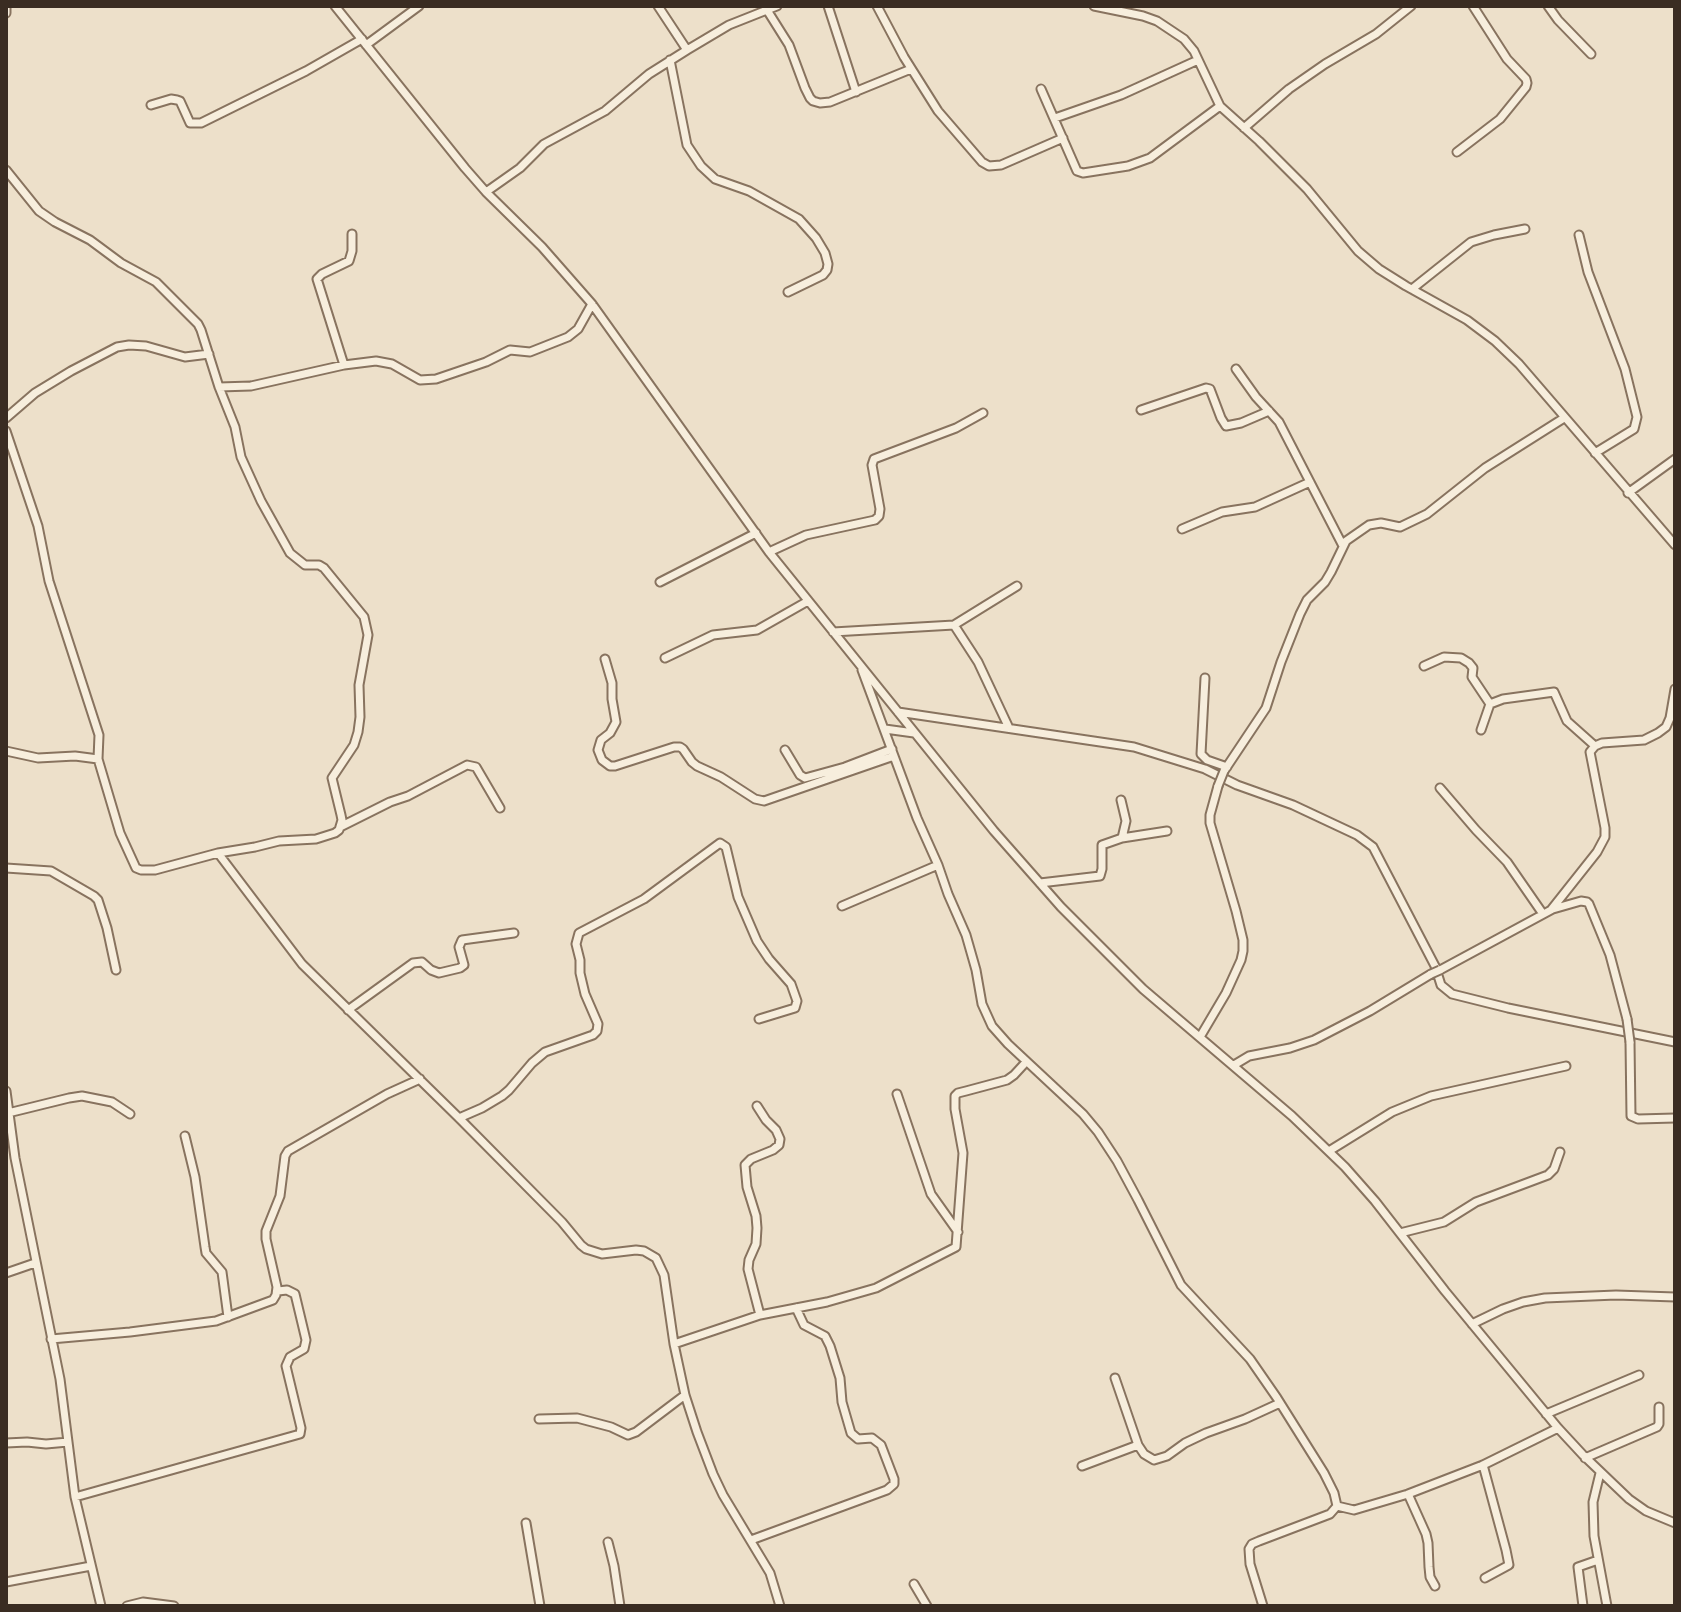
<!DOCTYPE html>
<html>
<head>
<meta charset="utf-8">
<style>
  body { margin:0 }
  #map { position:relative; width:1681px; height:1612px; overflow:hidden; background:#ede0ca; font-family:"IBM Plex Serif",serif }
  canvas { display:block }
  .frame { position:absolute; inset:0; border:8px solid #3a2c22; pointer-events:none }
</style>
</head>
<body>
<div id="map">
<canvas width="1681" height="1612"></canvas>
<div class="frame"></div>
</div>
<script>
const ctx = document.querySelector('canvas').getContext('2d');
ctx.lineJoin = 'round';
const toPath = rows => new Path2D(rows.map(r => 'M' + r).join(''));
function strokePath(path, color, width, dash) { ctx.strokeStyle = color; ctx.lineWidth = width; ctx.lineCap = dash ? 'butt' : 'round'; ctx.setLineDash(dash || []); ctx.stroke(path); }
const street = toPath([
  [335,6,465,168,486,192,542,247,592,304,769,552,994,831,1061,907,1143,989,1292,1116,1345,1167,1375,1201,1445,1291,1558,1428,1583,1455,1629,1499,1646,1511,1675,1523],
  [658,6,687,50],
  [828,6,856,92],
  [877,6,904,57,938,111,982,162,989,166,1001,165,1063,138],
  [1094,6,1143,16,1157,21,1184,39,1194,51,1220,106,1259,141,1307,189,1358,251,1379,269,1406,286,1467,320,1495,341,1519,364,1675,545],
  [1548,6,1558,20,1591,54],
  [767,10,789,45,805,88,810,98,813,101,820,103,830,102,911,69],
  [6,13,6,6],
  [366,45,419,6],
  [670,60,687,145,701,166,715,179,749,191,799,219,816,238,825,253,828,264,827,270,823,275,788,292],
  [1041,89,1077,171,1083,173,1128,166,1150,158,1220,106],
  [151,105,171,99,177,100,180,101,190,123,201,123,306,71,362,39],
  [1055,118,1121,95,1198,60],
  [1244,128,1289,89,1325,64,1376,34,1411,6],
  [1457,152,1500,119,1526,87,1527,83,1526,79,1507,59,1473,6],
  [6,170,39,211,55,222,90,240,121,263,156,282,198,324,201,330,219,387,235,427,241,457,261,501,290,553,305,565,319,565,324,568,364,617,368,635,359,685,360,717,358,732,354,745,332,778,341,815,342,820,339,830,335,833,316,839,279,841,255,847,218,853],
  [486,192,520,168,544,144,605,111,649,74,687,50,729,25,777,6],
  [1579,235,1588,272,1625,369,1637,417,1634,429,1595,453],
  [1412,289,1471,242,1494,235,1525,229],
  [344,365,317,279,322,274,349,261,352,251,352,234],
  [1236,369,1256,397,1279,422,1343,546],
  [219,387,251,386,344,365,376,361,392,364,420,380,436,379,486,362,510,350,530,352,568,337,578,329,592,304],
  [1141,410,1206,388,1210,389,1221,418,1226,426,1241,423,1269,411],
  [6,418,35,393,71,371,117,347,129,345,146,346,185,357,209,354],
  [6,431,38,526,49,581,99,735,98,759],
  [1628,493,1675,459],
  [1182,529,1222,512,1255,507,1310,482],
  [769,552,806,535,875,520,879,516,880,509,872,465,874,459,956,428,983,413],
  [660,582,756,533],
  [954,625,1017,586],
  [833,632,954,625,978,662,1009,728],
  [665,658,713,635,757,630,808,601],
  [605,659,612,683,612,699,616,722,610,733,601,740,598,750,602,760,610,766,615,766,674,747,680,747,683,749,692,762,697,766,721,777,755,799,764,801,894,756],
  [1424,666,1444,657,1461,658,1469,663,1473,668,1472,677,1490,704],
  [862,670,917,818,938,865,948,894,966,935,976,970,982,1004,992,1026,1008,1044,1083,1114,1098,1132,1117,1161,1138,1200,1181,1285,1250,1359,1277,1398,1324,1473,1334,1493,1337,1506,1330,1514,1259,1541,1252,1544,1249,1549,1250,1564,1263,1606],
  [1205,678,1201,754,1207,760,1227,767],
  [898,712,1134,747,1205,769,1237,785,1293,805,1357,835,1373,847,1435,966,1441,985,1452,994,1508,1008,1675,1042],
  [885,729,914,733],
  [1481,730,1490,704,1503,699,1554,692,1567,721,1595,746],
  [785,750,800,775,805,778,845,767,892,749],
  [6,751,38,758,75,756,98,759,120,833,136,868,141,870,155,870,218,853,302,964,459,1118,562,1222,581,1245,586,1249,602,1254,636,1250,644,1251,656,1258,664,1275,674,1344,685,1395,697,1432,713,1474,723,1495,770,1573,780,1606],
  [1224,771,1266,708,1281,662,1300,614,1307,600,1325,582,1331,572,1346,541,1369,525,1381,523,1400,527,1427,514,1485,468,1564,418],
  [1440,788,1476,830,1507,862,1543,914],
  [1121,800,1126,821,1122,838],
  [340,827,390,802,408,796,467,765,476,767,500,808],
  [6,868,51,871,94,896,98,900,107,928,116,970],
  [1040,883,1100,876,1102,869,1102,845,1122,838,1167,831],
  [842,906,938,865],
  [1553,909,1581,901,1587,902,1589,904,1610,955,1627,1019],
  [1440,970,1551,910,1597,852,1605,837,1605,828,1590,752,1595,746,1602,743,1644,740,1658,733,1666,727,1670,718,1675,689],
  [348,1010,413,963,422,962,431,970,439,973,460,968,464,965,459,947,462,940,514,933],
  [1200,1037,1226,993,1241,960,1243,951,1243,940,1236,911,1210,823,1210,815,1218,786],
  [1630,1042,1631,1116,1638,1119,1675,1118],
  [1234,1065,1249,1056,1290,1048,1314,1040,1370,1011,1431,974],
  [6,1091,15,1158,60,1379,75,1497,101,1606],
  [897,1094,931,1194,958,1232],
  [757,1106,766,1120,776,1130,780,1139,779,1145,773,1150,751,1159,745,1165,747,1187,756,1216,757,1228,756,1244,749,1260,748,1269,760,1315],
  [8,1113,69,1098,82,1096,112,1102,130,1114],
  [459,1118,482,1108,502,1096,509,1090,532,1063,545,1052,593,1035,597,1031,598,1024,585,994,580,973,580,960,576,944,579,933,644,899,720,843,726,847,738,897,757,941,769,959,791,984,797,1001,795,1008,759,1019],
  [185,1136,195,1177,205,1247,206,1253,222,1272,228,1317],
  [1329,1151,1392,1112,1431,1096,1566,1066],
  [1400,1233,1444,1222,1476,1202,1548,1175,1554,1169,1560,1152],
  [6,1273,35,1263],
  [1472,1324,1503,1309,1523,1302,1545,1298,1616,1295,1675,1297],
  [51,1339,130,1332,216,1321,273,1300,276,1295,277,1287,266,1239,266,1231,280,1196,285,1156,288,1151,387,1094,420,1079],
  [674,1344,760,1315,827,1302,876,1288,956,1247,963,1153,955,1109,955,1096,958,1093,966,1091,1007,1080,1014,1075,1026,1062],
  [1115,1378,1138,1445,1144,1454,1154,1460,1167,1456,1185,1443,1206,1433,1245,1419,1280,1403],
  [1546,1414,1639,1375],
  [539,1419,577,1418,611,1427,628,1435,636,1432,685,1395],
  [6,1443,27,1442,46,1444,68,1442],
  [1585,1458,1657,1427,1659,1424,1659,1407],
  [1483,1465,1506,1550,1509,1565,1485,1578],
  [1082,1466,1138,1445],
  [1600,1473,1593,1502,1594,1536,1607,1606],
  [1408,1494,1426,1534,1428,1543,1429,1567,1430,1577,1435,1586],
  [75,1497,300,1434,301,1428,286,1366,290,1357,304,1349,306,1340,295,1294,287,1290,278,1291],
  [1337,1506,1354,1510,1408,1494,1483,1465,1558,1428],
  [526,1523,540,1606],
  [751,1540,887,1490,894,1484,894,1479,881,1445,872,1438,858,1439,851,1433,842,1402,840,1378,830,1346,825,1336,804,1325,796,1308],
  [608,1542,614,1566,620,1606],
  [6,1582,91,1566],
  [914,1584,927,1606],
  [127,1606,143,1602,174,1606],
  [1583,1606,1578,1567,1598,1560]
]);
strokePath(street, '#88735f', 11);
strokePath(street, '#f7eedd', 7);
const streetBridge = toPath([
  [1218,786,1224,771],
  [1431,974,1440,970],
  [1627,1019,1630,1042]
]);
strokePath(streetBridge, '#88735f', 11, []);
strokePath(streetBridge, '#f7eedd', 7);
</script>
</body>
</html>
